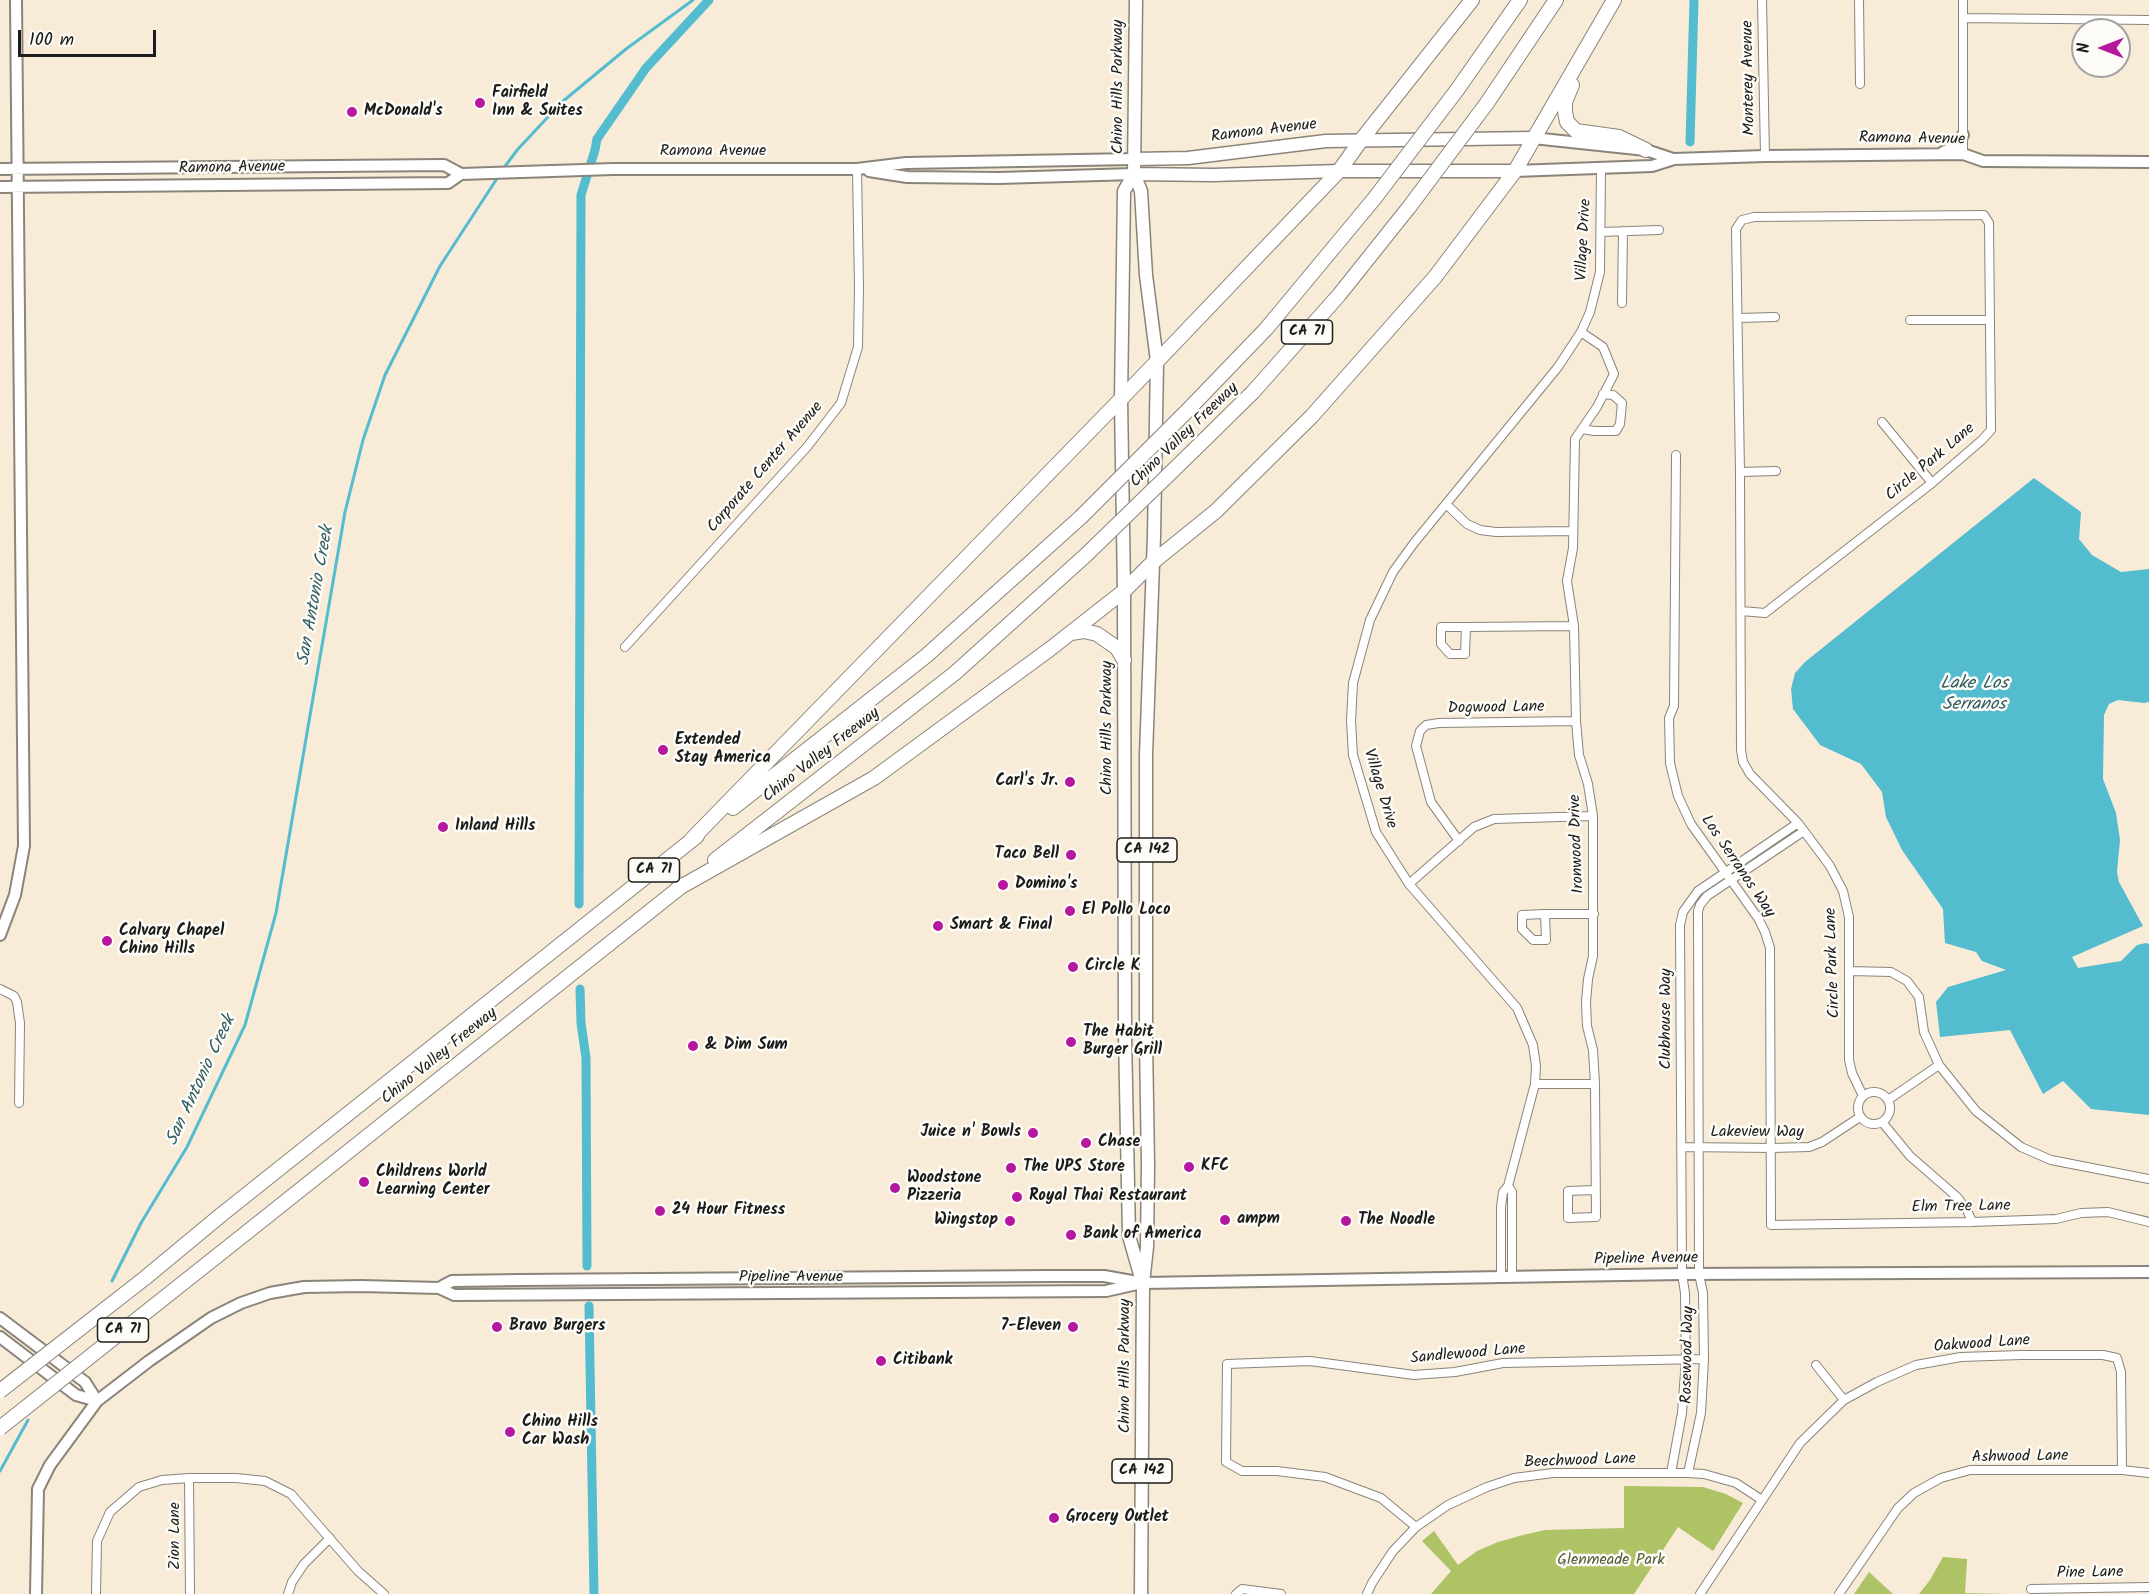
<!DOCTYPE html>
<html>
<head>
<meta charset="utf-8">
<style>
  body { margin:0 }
  #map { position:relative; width:2149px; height:1594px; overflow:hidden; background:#f8ebd8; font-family:Kalam,sans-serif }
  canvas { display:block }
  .north { position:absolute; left:2071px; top:18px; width:60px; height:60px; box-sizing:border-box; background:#fdfcf7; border:2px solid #a3a29f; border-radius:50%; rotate:270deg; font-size:16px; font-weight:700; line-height:24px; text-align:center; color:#1c1c1c }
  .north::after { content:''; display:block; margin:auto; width:21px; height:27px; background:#b5179e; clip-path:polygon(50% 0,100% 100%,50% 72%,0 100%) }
  .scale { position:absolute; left:18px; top:30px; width:138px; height:27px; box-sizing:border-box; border:3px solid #1c1c1c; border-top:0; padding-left:8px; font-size:18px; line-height:21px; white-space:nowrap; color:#1c1c1c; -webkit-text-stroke:4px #fdfcf7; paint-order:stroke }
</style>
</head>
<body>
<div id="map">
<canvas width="2149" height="1594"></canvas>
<div class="north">N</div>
<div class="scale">100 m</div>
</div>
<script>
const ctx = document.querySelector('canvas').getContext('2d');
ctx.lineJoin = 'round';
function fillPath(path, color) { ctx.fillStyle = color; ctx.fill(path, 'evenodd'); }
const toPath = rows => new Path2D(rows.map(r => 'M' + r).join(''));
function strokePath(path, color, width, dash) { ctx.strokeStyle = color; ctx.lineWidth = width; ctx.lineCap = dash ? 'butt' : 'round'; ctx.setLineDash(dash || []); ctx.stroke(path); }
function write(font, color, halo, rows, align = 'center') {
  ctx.font = font + ' Kalam,sans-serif'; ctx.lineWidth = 5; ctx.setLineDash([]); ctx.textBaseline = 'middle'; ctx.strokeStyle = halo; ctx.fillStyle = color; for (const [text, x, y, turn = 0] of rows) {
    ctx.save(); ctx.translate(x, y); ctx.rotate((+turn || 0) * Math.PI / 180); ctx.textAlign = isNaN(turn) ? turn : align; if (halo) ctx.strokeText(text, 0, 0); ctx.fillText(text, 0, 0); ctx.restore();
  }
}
fillPath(toPath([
  [1624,1486,1703,1487,1726,1494,1743,1503,1713,1551,1678,1527,1634,1594,1431,1594,1451,1571,1422,1541,1434,1531,1458,1565,1477,1551,1498,1542,1523,1535,1545,1530,1624,1528],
  [1943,1557,1967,1559,1965,1593,2011,1594,1919,1594,1930,1580],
  [1869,1572,1893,1594,1854,1594]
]), '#aec266');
fillPath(toPath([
  [2034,478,2081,512,2079,539,2092,555,2121,572,2149,569,2149,702,2144,703,2118,700,2109,704,2104,715,2103,779,2116,813,2120,840,2117,872,2119,882,2143,926,2072,957,2078,968,2121,961,2137,945,2146,943,2149,944,2149,1115,2091,1109,2063,1081,2043,1094,2010,1030,1940,1037,1936,1002,1948,987,2006,970,1982,961,1976,952,1945,943,1943,909,1902,850,1886,817,1882,792,1861,764,1820,745,1793,709,1791,689,1795,673,1805,662]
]), '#53bccf');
strokePath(toPath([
  [503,169,518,149,562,102,626,49,693,0],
  [112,1281,141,1223,187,1147,245,1025,276,913,345,512,363,440,385,375,440,266,498,177],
  [0,1471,28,1420]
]), '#53bccf', 3);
strokePath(toPath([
  [1690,142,1694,0],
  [579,904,581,195,595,150,597,139,646,68,709,0],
  [580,989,581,1023,586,1058,587,1266],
  [589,1306,594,1594]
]), '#53bccf', 9);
const street = toPath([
  [1762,0,1765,156],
  [1859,0,1860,84],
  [1964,18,2149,20],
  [1963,154,1963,0],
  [1601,232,1659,230],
  [1622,303,1623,231],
  [1738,318,1775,317],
  [1910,320,1990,320],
  [1581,332,1603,347,1614,374,1597,407,1575,439,1573,548,1567,581,1574,626,1576,721,1579,755,1588,784,1593,816,1593,956,1588,979,1586,1002,1587,1026,1593,1050,1595,1084,1596,1217,1568,1218,1568,1191,1595,1190],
  [1882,422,1932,483],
  [1582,429,1594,431,1616,431,1620,424,1622,403,1613,395,1603,394],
  [1676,455,1674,706,1669,718,1670,763,1678,796,1691,824,1758,918,1765,932,1770,948,1771,1225,1972,1222,2056,1219,2081,1213,2108,1212,2149,1222],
  [1740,472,1776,471],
  [1446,504,1467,524,1480,530,1496,532,1573,531],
  [1741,611,1765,613,1932,483,1982,440,1991,430,1989,223,1984,215,1754,217,1742,220,1736,229,1740,472,1741,750,1743,762,1750,774,1798,823,1830,866,1843,891,1849,917,1849,1060,1852,1073,1863,1096],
  [1466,627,1465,654,1450,654,1441,644,1441,627,1466,627,1574,626],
  [625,647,807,447,841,403,858,347,859,287,857,169],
  [1459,841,1431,802,1416,746,1420,731,1426,725,1439,723,1576,721],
  [1409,884,1474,827,1494,819,1593,816],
  [1545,914,1546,940,1533,940,1522,929,1522,915,1545,914,1594,914],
  [1850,971,1891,972,1907,981,1919,997,1924,1032,1939,1065,1976,1111,2021,1147,2051,1160,2149,1179],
  [0,989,14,996,17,1002,20,1023,19,1103],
  [1535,1084,1595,1084],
  '1858 1108a16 16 0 1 1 32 0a16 16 0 1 1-32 0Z',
  [1888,1100,1939,1065],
  [1882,1122,1910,1156,1957,1197,1967,1210,1972,1222],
  [1681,1147,1772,1148,1809,1147,1822,1142,1860,1117],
  [1508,1186,1512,1192,1512,1277],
  [1501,1278,1501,1207,1503,1192,1508,1186,1535,1084,1536,1066,1533,1045,1517,1008,1409,884,1376,832,1353,755,1351,721,1353,683,1370,620,1393,572,1414,543,1558,367,1581,332,1590,312,1600,272,1601,168],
  [1816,1365,1844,1400],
  [1671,1473,1682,1413,1686,1360,1685,1293,1682,1274,1680,925,1683,912,1698,891,1798,823],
  [1688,1473,1701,1413,1704,1359,1703,1293,1699,1274,1698,911,1700,905,1707,896,1804,831],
  [189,1478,190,1594],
  [1416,1527,1381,1498,1325,1477,1277,1471,1242,1471,1226,1462,1227,1364,1310,1361,1414,1375,1455,1372,1503,1363,1704,1359],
  [2031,1589,2149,1587],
  [96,1594,97,1541,110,1512,139,1487,162,1480,189,1478,236,1478,265,1481,291,1494,358,1571,384,1594],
  [288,1594,292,1582,304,1564,330,1538],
  [1236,1594,1242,1589,1281,1594],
  [1367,1594,1372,1583,1393,1551,1416,1527,1448,1505,1487,1487,1514,1478,1553,1473,1688,1473,1704,1474,1736,1483,1762,1500],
  [1700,1594,1800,1443,1844,1400,1877,1382,1916,1365,1961,1357,2021,1355,2103,1355,2117,1358,2121,1372,2122,1470],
  [1839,1594,1898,1508,1914,1493,1941,1478,1970,1470,2122,1470,2149,1473]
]);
const secondary = toPath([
  [1533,138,1646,150,1673,159],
  [1943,152,1956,146,1963,135],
  [0,169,444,165,461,174,613,169,857,169,906,163,1135,159],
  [869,171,907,177,999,178,1134,174],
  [1515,171,1652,166,1674,159,1765,156,1963,154,1983,161,2149,162],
  [0,187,448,183,461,174],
  [0,935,15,895,24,846,16,0],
  [439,1288,452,1281,520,1280,1048,1276,1104,1276,1143,1283,1682,1274,2149,1272],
  [0,1318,85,1382,97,1401],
  [0,1337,76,1395,97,1401],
  [36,1594,38,1489,50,1465,97,1401,149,1361,211,1318,241,1303,270,1293,304,1287,361,1286,439,1288,454,1295,1106,1291,1137,1284]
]);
const primary = toPath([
  [1136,0,1134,174,1141,191,1146,275,1157,361,1154,536,1146,755,1146,1042,1148,1165,1147,1247,1143,1283,1141,1594],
  [1135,159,1188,158,1326,141,1533,138],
  [1134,174,1124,191,1121,399,1124,591,1125,1035,1129,1236,1141,1278],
  [1134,174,1213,175,1339,171,1515,171]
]);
const highway = toPath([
  [1572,85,1565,102,1565,111,1567,122,1576,131,1619,137,1646,150],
  [1457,90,1520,0],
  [1487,103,1556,0],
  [1185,413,1266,329,1374,199],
  [1194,450,1253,392,1339,295,1410,206],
  [1071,633,1084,631,1097,634,1117,648,1124,660],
  [733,808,926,656,1081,517],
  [691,840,1121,399,1339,171,1362,139,1472,0],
  [715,860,955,673,1086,555],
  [677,889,874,778,1050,649,1124,591,1153,562,1216,511,1312,416,1435,277,1515,171,1614,0],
  [221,1215,697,836],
  [246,1233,683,885]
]);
strokePath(street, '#8a847a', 10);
strokePath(secondary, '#8a847a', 14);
strokePath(primary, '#8a847a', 15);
strokePath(highway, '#8a847a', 16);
strokePath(street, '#fff', 8);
strokePath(secondary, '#fff', 10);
strokePath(primary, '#fff', 12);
strokePath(highway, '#fff', 14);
const highwayBridge = toPath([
  [1374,199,1457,90],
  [1410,206,1487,103],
  [1081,517,1185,413],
  [1086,555,1194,450],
  [0,1391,145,1278,221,1215],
  [0,1428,246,1233]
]);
strokePath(highwayBridge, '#8a847a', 16, []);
strokePath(highwayBridge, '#fff', 14);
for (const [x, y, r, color] of [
  [480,103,6,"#b5179e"],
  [352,112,6,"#b5179e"],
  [663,750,6,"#b5179e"],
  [1070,782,6,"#b5179e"],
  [443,827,6,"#b5179e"],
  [1071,855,6,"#b5179e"],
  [1003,885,6,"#b5179e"],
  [1070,911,6,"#b5179e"],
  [938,926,6,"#b5179e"],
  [107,941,6,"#b5179e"],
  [1073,967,6,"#b5179e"],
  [1071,1042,6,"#b5179e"],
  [693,1046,6,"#b5179e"],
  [1033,1133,6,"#b5179e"],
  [1086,1143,6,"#b5179e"],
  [1189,1167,6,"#b5179e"],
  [1011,1168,6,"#b5179e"],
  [364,1182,6,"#b5179e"],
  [895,1188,6,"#b5179e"],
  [1017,1197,6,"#b5179e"],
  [660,1211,6,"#b5179e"],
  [1225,1220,6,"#b5179e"],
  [1010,1221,6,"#b5179e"],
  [1346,1221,6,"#b5179e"],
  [1071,1235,6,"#b5179e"],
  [497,1327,6,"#b5179e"],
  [1073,1327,6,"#b5179e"],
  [881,1361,6,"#b5179e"],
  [510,1432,6,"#b5179e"],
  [1054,1518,6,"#b5179e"]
]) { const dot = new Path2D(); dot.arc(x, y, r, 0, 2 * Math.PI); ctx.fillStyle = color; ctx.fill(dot); strokePath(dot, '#fdfcf7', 2); }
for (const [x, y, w] of [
  [1307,332,51],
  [1147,850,60],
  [654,870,51],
  [123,1330,51],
  [1142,1471,60]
]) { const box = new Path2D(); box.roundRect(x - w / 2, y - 12, w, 24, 4.5); ctx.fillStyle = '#fdfcf7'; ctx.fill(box); strokePath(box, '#1c1c1c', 1.5); }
write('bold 15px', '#1c1c1c', null, [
  ["CA 71",1307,332],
  ["CA 142",1147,850],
  ["CA 71",654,870],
  ["CA 71",123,1330],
  ["CA 142",1142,1471]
]);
write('16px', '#1c1c1c', '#fdfcf7', [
  ["Monterey Avenue",1750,78,-91],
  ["Chino Hills Parkway",1119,87,-90],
  ["Ramona Avenue",1264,132,-7],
  ["Ramona Avenue",1912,140,1],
  ["Ramona Avenue",713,152],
  ["Ramona Avenue",232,169,-1],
  ["Village Drive",1585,240,-87],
  ["Chino Valley Freeway",1185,436,-44],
  ["Circle Park Lane",1931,463,-40],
  ["Corporate Center Avenue",766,468,-49],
  ["Dogwood Lane",1496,709,-1],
  ["Chino Hills Parkway",1108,728,-90],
  ["Chino Valley Freeway",822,756,-38],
  ["Village Drive",1379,789,73],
  ["Ironwood Drive",1578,844,-92],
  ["Los Serranos Way",1737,867,56],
  ["Circle Park Lane",1834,963,-92],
  ["Clubhouse Way",1667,1019,-90],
  ["Chino Valley Freeway",440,1057,-39],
  ["Lakeview Way",1757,1133],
  ["Elm Tree Lane",1961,1208,-1],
  ["Pipeline Avenue",1646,1260,-1],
  ["Pipeline Avenue",791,1278],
  ["Oakwood Lane",1982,1345,-4],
  ["Sandlewood Lane",1468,1355,-5],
  ["Rosewood Way",1689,1355,-89],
  ["Chino Hills Parkway",1126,1366,-90],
  ["Ashwood Lane",2020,1458,-1],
  ["Beechwood Lane",1580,1462,-2],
  ["Zion Lane",176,1536,-90],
  ["Pine Lane",2090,1574,-1]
]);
write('bold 16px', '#1c1c1c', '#fdfcf7', [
  ["Fairfield",492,94],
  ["Inn & Suites",492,112],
  ["McDonald's",364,112],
  ["Extended",675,741],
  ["Stay America",675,759],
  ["Carl's Jr.",1058,782,"right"],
  ["Inland Hills",455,827],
  ["Taco Bell",1059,855,"right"],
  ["Domino's",1015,885],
  ["El Pollo Loco",1082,911],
  ["Smart & Final",950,926],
  ["Calvary Chapel",119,932],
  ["Chino Hills",119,950],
  ["Circle K",1085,967],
  ["The Habit",1083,1033],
  ["Burger Grill",1083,1051],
  ["& Dim Sum",705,1046],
  ["Juice n' Bowls",1021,1133,"right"],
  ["Chase",1098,1143],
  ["KFC",1201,1167],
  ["The UPS Store",1023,1168],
  ["Childrens World",376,1173],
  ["Learning Center",376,1191],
  ["Woodstone",907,1179],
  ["Pizzeria",907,1197],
  ["Royal Thai Restaurant",1029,1197],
  ["24 Hour Fitness",672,1211],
  ["ampm",1237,1220],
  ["Wingstop",998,1221,"right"],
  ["The Noodle",1358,1221],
  ["Bank of America",1083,1235],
  ["Bravo Burgers",509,1327],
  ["7-Eleven",1061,1327,"right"],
  ["Citibank",893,1361],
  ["Chino Hills",522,1423],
  ["Car Wash",522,1441],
  ["Grocery Outlet",1066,1518]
], 'left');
write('16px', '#565e3a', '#fdfcf7', [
  ["Glenmeade Park",1611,1561]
]);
write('italic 18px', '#325c64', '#fdfcf7', [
  ["San Antonio Creek",317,596,-80],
  ["Lake Los",1974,685],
  ["Serranos",1974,706],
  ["San Antonio Creek",202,1081,-65]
]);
</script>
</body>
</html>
